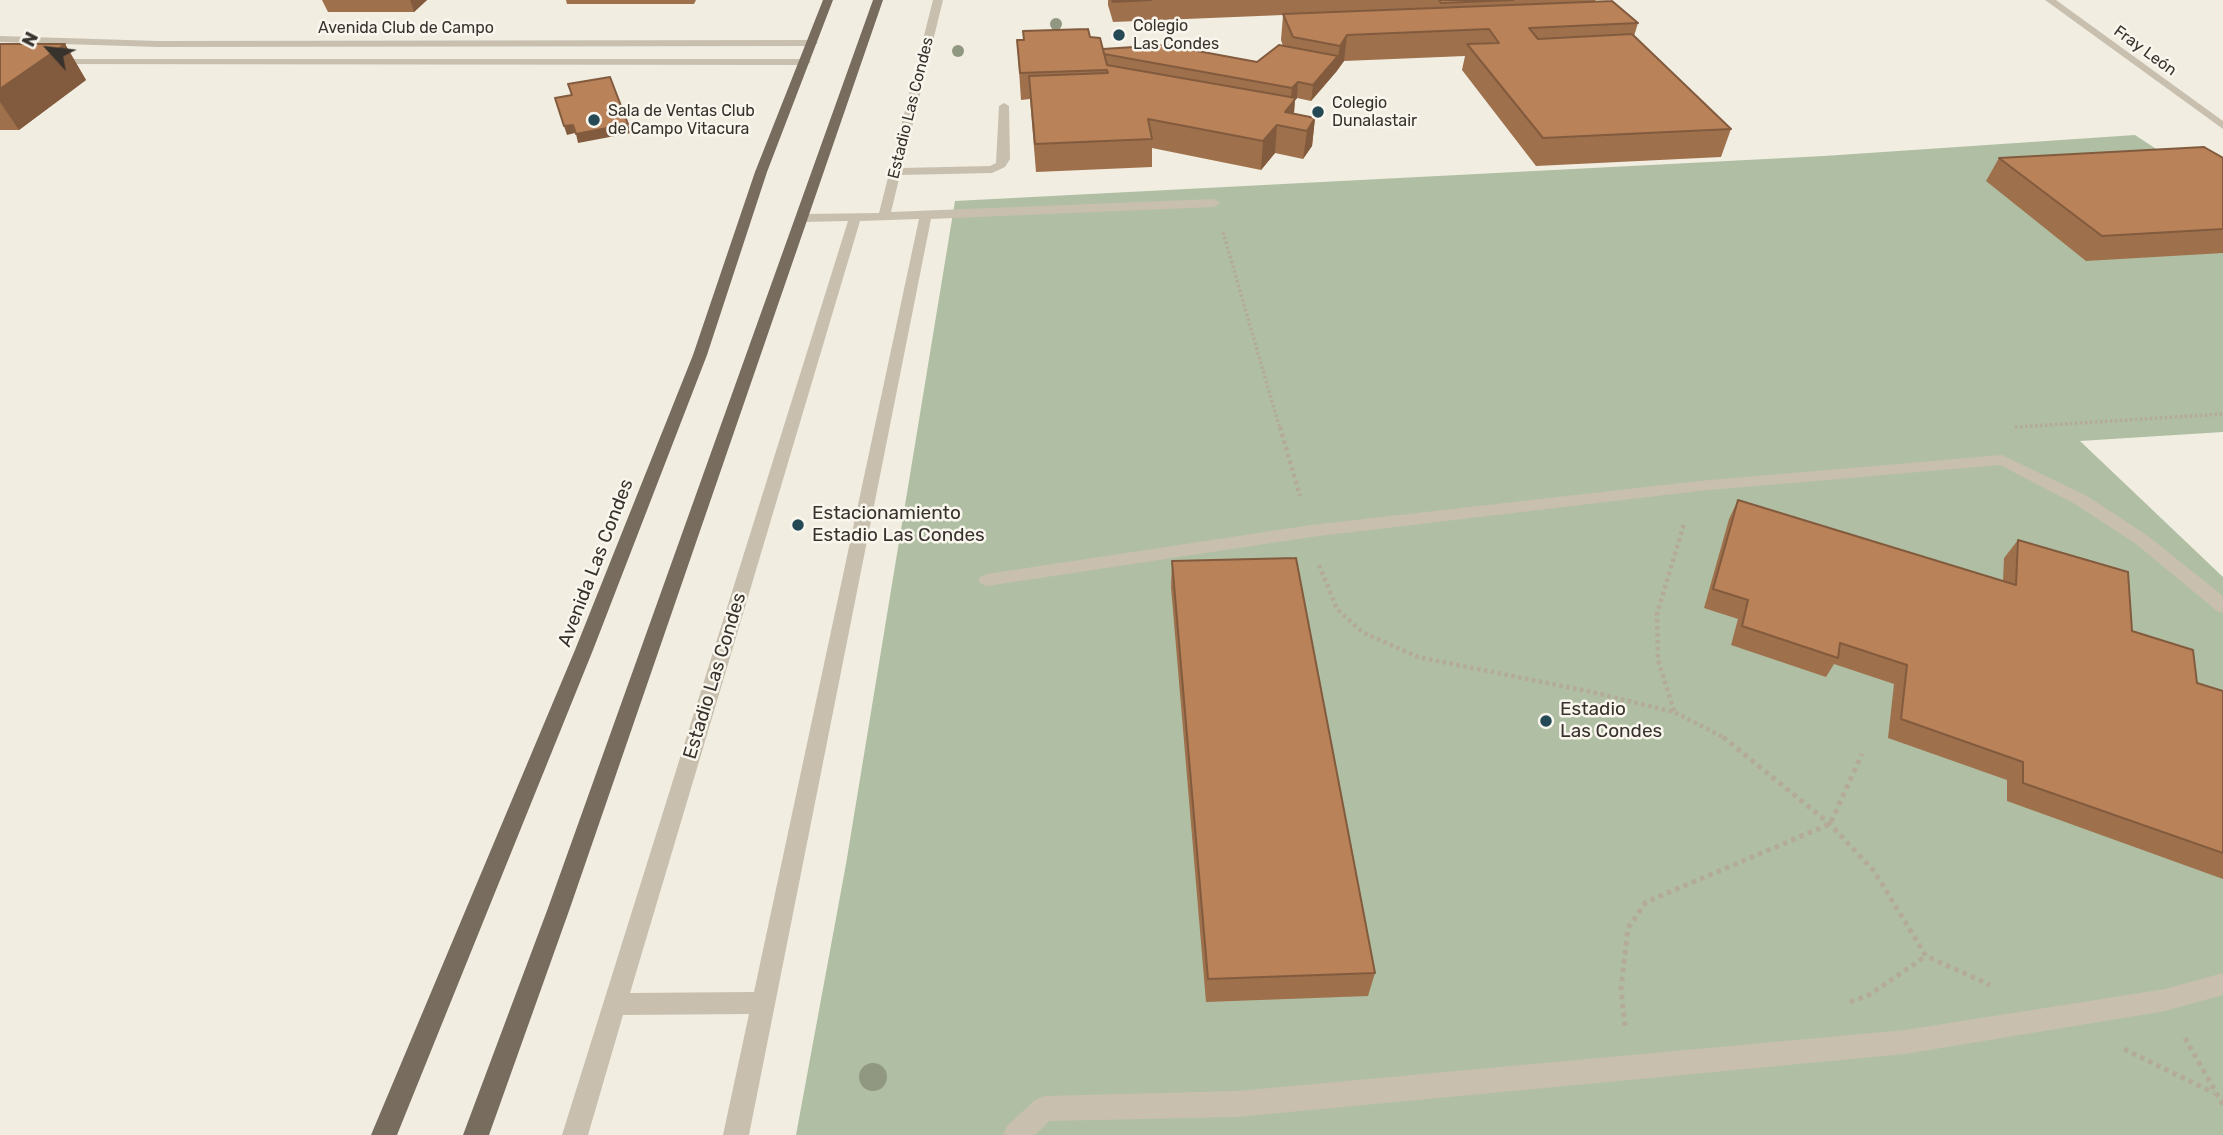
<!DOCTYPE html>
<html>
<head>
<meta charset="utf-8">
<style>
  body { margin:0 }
  #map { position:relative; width:2223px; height:1135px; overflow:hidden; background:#f1ede1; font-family:Rubik,sans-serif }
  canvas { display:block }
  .north { position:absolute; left:14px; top:14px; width:70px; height:70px; -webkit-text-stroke:5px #f9f6ee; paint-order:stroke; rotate:297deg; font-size:19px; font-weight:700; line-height:28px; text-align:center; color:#38322c }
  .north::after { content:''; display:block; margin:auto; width:24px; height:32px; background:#38322c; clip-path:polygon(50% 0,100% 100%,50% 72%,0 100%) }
</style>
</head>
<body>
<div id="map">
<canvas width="2223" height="1135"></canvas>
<div class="north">N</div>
</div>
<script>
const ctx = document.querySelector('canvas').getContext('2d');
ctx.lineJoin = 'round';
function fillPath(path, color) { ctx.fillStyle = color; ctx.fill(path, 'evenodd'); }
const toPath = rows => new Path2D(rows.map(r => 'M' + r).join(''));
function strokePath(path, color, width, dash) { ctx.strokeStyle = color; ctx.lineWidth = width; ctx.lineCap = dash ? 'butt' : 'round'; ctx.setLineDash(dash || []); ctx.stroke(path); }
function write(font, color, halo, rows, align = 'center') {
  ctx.font = font + ' Rubik,sans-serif'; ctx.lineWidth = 5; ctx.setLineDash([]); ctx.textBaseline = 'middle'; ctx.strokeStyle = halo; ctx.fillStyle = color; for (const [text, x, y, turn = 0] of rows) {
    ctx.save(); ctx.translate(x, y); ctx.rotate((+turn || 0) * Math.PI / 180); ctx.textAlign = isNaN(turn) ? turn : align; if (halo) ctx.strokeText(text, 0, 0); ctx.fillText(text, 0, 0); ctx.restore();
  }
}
fillPath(toPath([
  [2135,135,2223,193,2223,432,2080,441,2223,577,2223,1135,796,1135,846,864,955,201,1824,156]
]), '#b0bfa3');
strokePath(toPath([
  [1223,232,1280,429],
  [2015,427,2223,414]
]), '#b4aa99', 3.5, [2.5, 2.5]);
strokePath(toPath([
  [1280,427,1300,496],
  [1319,565,1337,609,1362,632,1418,657,1592,692,1674,712,1725,738],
  [1674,711,1658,660,1657,614,1684,524]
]), '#b4aa99', 4.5, [3.5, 3.5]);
strokePath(toPath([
  [1723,737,1830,824,1874,871,1926,956,1990,985],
  [1850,1002,1869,995,1926,956],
  [1625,1026,1621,989,1628,928,1646,902,1830,824,1862,754],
  [2185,1038,2223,1105],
  [2124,1049,2214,1093]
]), '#b4aa99', 5, [4.5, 4.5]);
fillPath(toPath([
  [933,0,943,0,902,168,990,166,996,163,999,106,1004,103,1009,106,1010,159,1005,167,992,173,900,175,891,212,1214,199,1220,203,1214,207,931,219,749,1135,723,1135,749,1014,623,1015,588,1135,562,1135,848,221,802,222,796,218,802,214,879,213,933,0],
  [919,219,754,992,630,993,860,221,919,219],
  [2002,455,2087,496,2148,536,2223,596,2223,613,2217,611,2136,544,2075,504,2000,465,1699,491,1311,537,987,586,981,584,978,580,981,576,987,574,1311,525,1699,481,2002,455],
  [2223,973,2223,995,2165,1011,1905,1054,1237,1117,1049,1121,1035,1135,1003,1135,1007,1126,1035,1100,1044,1096,1237,1091,1905,1030,2165,989,2223,973]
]), '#c8bfae');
fillPath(toPath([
  [2045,0,2056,0,2223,121,2223,129,2045,0],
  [0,36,158,41,813,40,818,43,813,46,158,47,0,42,0,36],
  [52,59,806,59,811,62,806,65,48,64,48,60,52,59]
]), '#c8bfae');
fillPath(toPath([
  [823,0,833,0,767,172,707,355,593,650,397,1135,371,1135,575,650,693,355,755,172,823,0],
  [873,0,883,0,570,908,489,1135,463,1135,548,908,873,0]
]), '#786c5f');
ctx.fillStyle = '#909881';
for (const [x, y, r] of [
  [1056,24,6],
  [958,51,6],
  [873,1077,14]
]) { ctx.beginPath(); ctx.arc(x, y, r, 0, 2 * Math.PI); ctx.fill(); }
fillPath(toPath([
  [322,0,427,0,414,12,328,12],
  [566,0,696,0,694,4,567,4],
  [1108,0,1596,0,1595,1,1638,23,1634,36,1731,129,1721,157,1536,166,1462,70,1465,56,1344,61,1336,72,1311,101,1297,98,1295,99,1294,113,1315,118,1312,146,1303,159,1275,153,1261,170,1152,148,1152,167,1036,172,1030,99,1021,100,1017,40,1090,37,1103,49,1257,62,1283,46,1281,40,1283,15,1113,22,1108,5],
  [0,44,65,44,86,80,19,130,0,130],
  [1999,158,2223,158,2223,253,2086,261,1986,181],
  [1738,500,2003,581,2004,558,2018,540,2197,683,2223,691,2223,879,2007,801,2007,780,1888,738,1894,684,1834,664,1826,677,1731,645,1738,619,1704,608,1729,519],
  [1172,561,1375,973,1368,996,1206,1002,1171,587]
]), '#9f704c');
fillPath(toPath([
  [410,0,427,0,414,12],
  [1347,35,1344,61,1336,72,1311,101,1313,85,1338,56,1340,46],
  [65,44,86,80,19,130,0,102,0,89],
  [1298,82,1297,98,1295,99,1293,126,1285,112,1290,104,1292,88],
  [1315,118,1312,146,1303,159,1307,131],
  [628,124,631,133,578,143,576,134],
  [573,125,575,133,567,135,564,126],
  [1277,125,1275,153,1261,170,1263,141]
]), '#825b3e');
const building = toPath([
  [1112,0,1151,0,1113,2,1112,0],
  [1439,0,1513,0,1441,3,1439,0],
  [1612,1,1638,23,1529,28,1538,39,1632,34,1731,129,1543,138,1467,44,1499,43,1489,29,1347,35,1340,46,1293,37,1283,14,1612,1],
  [1088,29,1090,37,1100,38,1107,65,1296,98,1285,112,1315,118,1307,131,1277,125,1263,141,1148,119,1152,139,1035,144,1029,76,1108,73,1107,70,1020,73,1017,40,1024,40,1023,31,1088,29],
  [0,44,65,44,0,89,0,44],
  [1165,45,1257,62,1279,45,1338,56,1313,85,1298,82,1292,88,1104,54,1103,49,1165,45],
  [610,77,628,124,576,134,573,125,564,126,555,98,572,95,568,84,610,77],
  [2204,147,2223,158,2223,229,2102,236,1999,158,2204,147],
  [1738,500,2016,585,2018,540,2128,572,2132,631,2193,650,2197,683,2223,691,2223,853,2023,783,2023,762,1901,719,1907,665,1840,643,1838,658,1742,626,1748,600,1713,589,1738,500],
  [1296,558,1375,973,1208,979,1172,561,1296,558]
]);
fillPath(building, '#b98258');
strokePath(building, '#825b3e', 2);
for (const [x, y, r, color] of [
  [1119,35,7,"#254955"],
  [1318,112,7,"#254955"],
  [594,120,7,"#254955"],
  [798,525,7,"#254955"],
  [1546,721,7,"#254955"]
]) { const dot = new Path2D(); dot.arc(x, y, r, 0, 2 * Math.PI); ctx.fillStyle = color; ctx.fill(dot); strokePath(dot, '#f9f6ee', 2.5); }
write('16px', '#38322c', '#f9f6ee', [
  ["Colegio",1133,26],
  ["Las Condes",1133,44],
  ["Colegio",1332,103],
  ["Dunalastair",1332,121],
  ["Sala de Ventas Club",608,111],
  ["de Campo Vitacura",608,129]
], 'left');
write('16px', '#38322c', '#f9f6ee', [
  ["Avenida Club de Campo",406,28],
  ["Fray León",2145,51,36],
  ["Estadio Las Condes",911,108,-76]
]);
write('19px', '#38322c', '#f9f6ee', [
  ["Estacionamiento",812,514],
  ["Estadio Las Condes",812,536],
  ["Estadio",1560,710],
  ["Las Condes",1560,732]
], 'left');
write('19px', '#38322c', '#f9f6ee', [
  ["Avenida Las Condes",596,563,-69],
  ["Estadio Las Condes",715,676,-73]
]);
</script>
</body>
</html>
